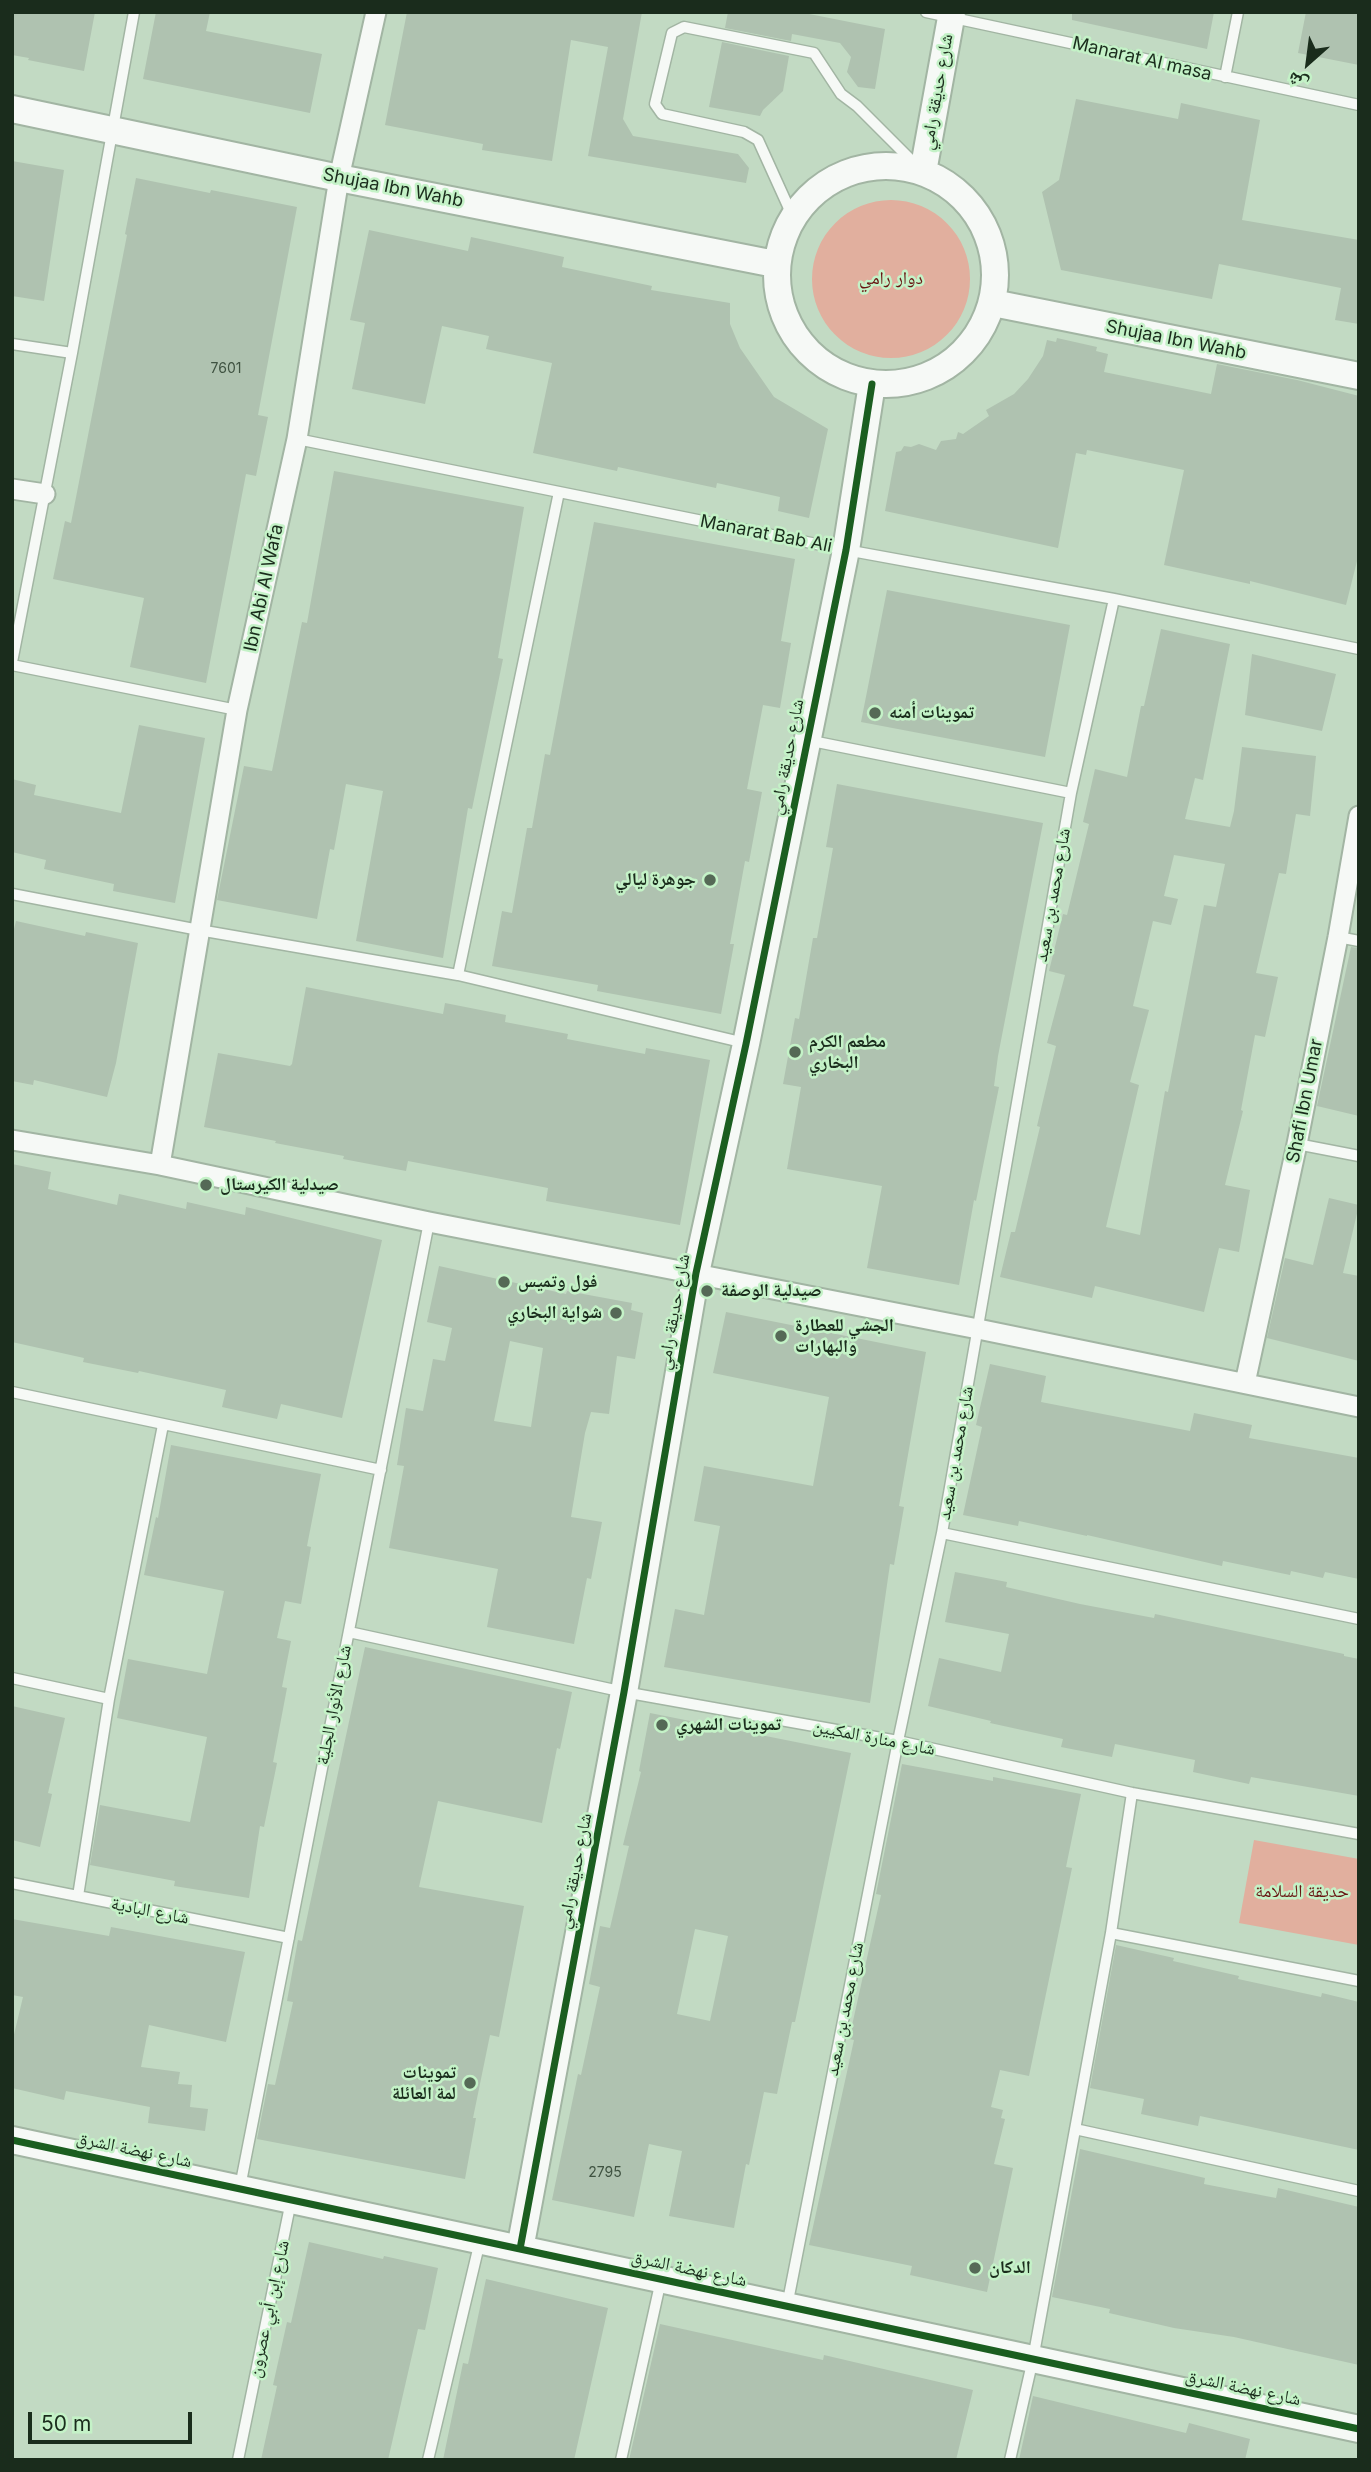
<!DOCTYPE html>
<html>
<head>
<meta charset="utf-8">
<style>
  body { margin:0 }
  #map { position:relative; width:1371px; height:2472px; overflow:hidden; background:#c2dac3; font-family:Inter,"Noto Naskh Arabic",sans-serif }
  canvas { display:block }
  .frame { position:absolute; inset:0; border:14px solid #1a2c1c; pointer-events:none }
  .north { position:absolute; left:1273px; top:28px; width:70px; height:70px; -webkit-text-stroke:5px #c4f2c7; paint-order:stroke; rotate:208deg; font-size:19px; font-weight:700; line-height:28px; text-align:center; color:#1a2c1c }
  .north::after { content:''; display:block; margin:auto; width:24px; height:32px; background:#1a2c1c; clip-path:polygon(50% 0,100% 100%,50% 72%,0 100%) }
  .scale { position:absolute; left:28px; top:2412px; width:164px; height:32px; box-sizing:border-box; border:4px solid #1a2c1c; border-top:0; padding-left:9px; font-size:21px; line-height:24px; white-space:nowrap; color:#1a2c1c; -webkit-text-stroke:5px #c4f2c7; paint-order:stroke }
</style>
</head>
<body>
<div id="map">
<canvas width="1371" height="2472"></canvas>
<div class="frame"></div>
<div class="north">ش</div>
<div class="scale">50 m</div>
</div>
<script>
const ctx = document.querySelector('canvas').getContext('2d');
ctx.lineJoin = 'round';
function fillPath(path, color) { ctx.fillStyle = color; ctx.fill(path, 'evenodd'); }
const toPath = rows => new Path2D(rows.map(r => 'M' + r).join(''));
function strokePath(path, color, width, dash) { ctx.strokeStyle = color; ctx.lineWidth = width; ctx.lineCap = dash ? 'butt' : 'round'; ctx.setLineDash(dash || []); ctx.stroke(path); }
function write(font, color, halo, rows, align = 'center') {
  ctx.font = font + ' Inter,"Noto Naskh Arabic",sans-serif'; ctx.lineWidth = 5; ctx.setLineDash([]); ctx.textBaseline = 'middle'; ctx.strokeStyle = halo; ctx.fillStyle = color; for (const [text, x, y, turn = 0] of rows) {
    ctx.save(); ctx.translate(x, y); ctx.rotate((+turn || 0) * Math.PI / 180); ctx.textAlign = isNaN(turn) ? turn : align; if (halo) ctx.strokeText(text, 0, 0); ctx.fillText(text, 0, 0); ctx.restore();
  }
}
fillPath(toPath([
  '812 279a79 79 0 1 1 158 0a79 79 0 1 1-158 0Z',
  [1254,1840,1359,1859,1359,1945,1239,1923]
]), '#e1af9e');
fillPath(toPath([
  [12,12,95,12,84,71,28,60,29,58,12,55],
  [156,12,210,12,206,31,322,54,310,113,143,79],
  [407,12,642,12,623,119,633,136,738,154,749,168,746,183,588,156,608,47,571,40,552,161,482,150,483,144,385,125],
  [728,12,799,12,885,29,875,89,858,87,847,72,851,57,840,43,792,34,791,41,725,28],
  [1072,12,1214,12,1207,49,1072,20],
  [1306,12,1359,12,1359,65,1298,53],
  [722,42,789,56,783,91,763,110,760,116,709,107],
  [1076,99,1178,119,1181,103,1260,120,1242,220,1359,240,1359,324,1335,320,1341,288,1219,264,1212,299,1061,270,1042,192,1059,180],
  [12,161,64,170,44,301,12,296],
  [136,178,210,193,211,190,297,207,258,415,268,417,256,476,246,474,206,683,130,667,144,598,53,579,65,521,71,523,127,235,125,234],
  [369,230,468,251,471,237,564,257,562,267,652,286,651,290,730,303,730,324,740,348,774,397,828,429,809,518,778,511,780,497,717,483,716,488,618,467,617,471,533,453,552,363,486,349,489,336,442,326,425,404,352,389,365,323,350,320],
  [1057,338,1097,347,1096,351,1108,354,1104,372,1211,394,1217,364,1297,380,1359,396,1359,553,1346,605,1250,581,1250,584,1164,565,1184,470,1087,450,1086,455,1076,453,1058,548,885,511,896,452,901,451,904,446,911,447,919,444,936,450,941,441,956,439,958,432,963,434,989,416,986,410,1014,394,1028,379,1043,356,1047,340,1056,342],
  [334,471,524,507,498,658,503,659,472,809,468,808,443,958,356,941,383,791,346,784,334,850,330,849,317,919,217,900,244,766,272,771,302,622,307,623],
  [594,522,795,559,781,641,791,643,780,708,763,705,747,789,762,792,749,862,745,861,730,944,734,944,721,1014,597,991,598,985,492,966,502,911,512,913,527,828,532,828,545,754,550,755],
  [887,590,1070,625,1045,757,861,722],
  [1161,629,1230,644,1203,780,1195,778,1185,819,1230,827,1234,811,1242,747,1316,756,1310,816,1296,814,1286,874,1279,873,1256,973,1278,977,1265,1037,1255,1035,1241,1110,1243,1111,1225,1185,1250,1190,1239,1252,1219,1248,1204,1312,1095,1286,1092,1298,1000,1277,1011,1232,1015,1232,1040,1127,1037,1126,1056,1046,1047,1043,1065,975,1049,971,1063,914,1067,915,1089,824,1083,822,1095,769,1127,777,1141,706,1144,706],
  [1174,855,1225,864,1216,907,1204,905,1168,1092,1165,1091,1140,1235,1106,1227,1139,1085,1130,1082,1149,1010,1133,1006,1153,921,1171,925,1178,899,1164,896],
  [1252,654,1336,674,1322,731,1245,715],
  [139,725,205,738,175,903,113,891,114,884,44,869,46,860,12,852,12,779,36,785,34,795,121,813],
  [837,784,1043,823,998,1056,994,1086,999,1087,976,1201,974,1200,959,1285,867,1268,882,1186,787,1169,801,1087,783,1084,795,1018,799,1019,813,938,817,938,833,848,826,847],
  [16,921,85,936,86,932,138,943,116,1063,107,1097,34,1080,33,1085,12,1081,12,937],
  [1351,947,1359,948,1359,1116,1317,1106],
  [306,987,443,1014,445,1003,506,1015,505,1022,568,1034,567,1039,645,1054,646,1048,710,1060,680,1225,546,1201,548,1188,408,1161,406,1171,343,1159,344,1156,275,1143,276,1141,204,1127,218,1053,290,1066,292,1064],
  [12,1164,51,1172,48,1189,117,1205,119,1194,186,1209,187,1202,245,1215,246,1207,382,1240,342,1418,281,1404,277,1419,222,1407,226,1390,139,1371,138,1373,83,1362,84,1358,12,1342],
  [1329,1198,1359,1205,1343,1273,1359,1276,1359,1361,1267,1338,1285,1258,1313,1265],
  [439,1266,566,1294,567,1291,632,1303,631,1310,643,1313,635,1359,617,1356,609,1414,591,1412,585,1433,571,1517,602,1522,591,1579,587,1578,574,1644,487,1627,498,1569,389,1548,404,1466,397,1465,406,1408,423,1411,433,1359,445,1361,452,1328,427,1322],
  [510,1341,543,1348,531,1427,494,1421],
  [726,1312,926,1352,899,1506,904,1507,894,1565,890,1564,870,1703,664,1667,675,1609,704,1615,720,1526,694,1521,704,1466,813,1486,829,1397,713,1373],
  [990,1364,1046,1376,1041,1402,1190,1431,1194,1413,1252,1425,1249,1438,1359,1458,1359,1579,1325,1572,1323,1578,1291,1571,1290,1575,1223,1561,1222,1566,1087,1535,1087,1536,1019,1521,1018,1526,963,1515,982,1427,976,1425],
  [171,1445,321,1474,307,1546,311,1547,301,1604,285,1601,277,1638,291,1641,282,1687,287,1688,273,1762,277,1763,264,1827,260,1826,249,1898,174,1886,175,1881,90,1865,100,1805,190,1822,207,1737,117,1718,128,1659,207,1674,224,1591,144,1575,156,1517,158,1518],
  [955,1572,1007,1582,1006,1587,1080,1604,1154,1618,1155,1614,1344,1654,1344,1656,1359,1659,1359,1796,1251,1777,1249,1784,1193,1772,1195,1760,1115,1744,1112,1757,1061,1747,1063,1739,990,1723,991,1721,928,1706,939,1658,1001,1672,1009,1634,945,1622],
  [365,1647,572,1692,560,1749,557,1748,542,1823,438,1801,419,1887,524,1906,499,2037,490,2035,473,2118,476,2118,465,2179,257,2139,268,2084,275,2085,293,2002,287,2001,298,1940,302,1941],
  [12,1706,65,1718,48,1793,52,1794,40,1847,12,1840],
  [650,1713,851,1753,795,2022,792,2022,777,2094,764,2092,749,2165,746,2164,734,2228,669,2216,682,2151,649,2144,634,2217,552,2200,578,2074,581,2075,600,1987,589,1984,600,1926,610,1928,629,1846,623,1845,641,1772,639,1771],
  [695,1929,728,1936,710,2021,677,2014],
  [902,1764,993,1781,993,1777,1081,1794,1066,1867,1072,1868,1029,2076,1000,2070,991,2107,1003,2110,1001,2118,1005,2119,994,2164,1013,2168,987,2292,910,2275,912,2266,809,2245,854,2040,849,2039,881,1895,876,1894],
  [12,1919,109,1936,111,1927,245,1952,226,2042,149,2025,141,2067,180,2072,178,2084,192,2085,190,2107,208,2109,205,2131,148,2123,150,2107,66,2091,64,2100,12,2088,12,2043,23,1997,12,1995],
  [1116,1945,1174,1958,1173,1961,1239,1976,1238,1979,1321,1997,1322,1993,1359,2002,1359,2150,1200,2116,1198,2126,1141,2114,1144,2099,1090,2088],
  [1080,2149,1205,2178,1204,2184,1276,2198,1278,2188,1359,2207,1359,2365,1234,2337,1174,2328,1109,2313,1110,2309,1052,2297],
  [309,2242,383,2259,384,2256,438,2268,425,2330,418,2329,388,2460,261,2460,277,2386,273,2385,287,2322,291,2323],
  [486,2279,608,2308,574,2460,443,2460,463,2363,468,2364],
  [660,2324,823,2360,824,2355,973,2390,956,2460,629,2460],
  [1033,2396,1186,2433,1189,2423,1250,2439,1245,2460,1019,2460]
]), '#afc2b0');
const lane = toPath([
  [926,12,1359,105],
  [1225,77,1238,12],
  [792,215,758,140,744,132,662,114,655,104,672,33,684,27,814,53,841,94,857,106,920,169],
  [12,344,72,353],
  [297,439,846,550,1114,599,1359,649],
  [12,662,72,353,134,12],
  [12,665,237,710],
  [807,740,1071,793],
  [12,894,199,930,458,975,745,1043],
  [1338,937,1359,941],
  [458,975,559,492],
  [1297,1144,1359,1156],
  [12,1392,381,1470],
  [942,1533,1359,1619],
  [349,1632,624,1692,898,1741,1132,1793,1359,1834],
  [12,1678,109,1699],
  [12,1883,289,1938],
  [78,1896,109,1699,163,1425],
  [1111,1933,1359,1981],
  [1075,2129,1359,2191],
  [240,2187,429,1222],
  [787,2306,898,1741,942,1533,1071,793,1114,599],
  [238,2460,291,2201],
  [428,2460,480,2241],
  [621,2460,661,2280],
  [1010,2460,1033,2359,1111,1933,1132,1793]
]);
const street = toPath([
  [12,489,45,494],
  [12,1140,160,1165,429,1222,978,1329,1359,1407],
  [160,1165,237,710,297,439,339,178,376,12],
  [1245,1383,1297,1144,1338,937,1359,816]
]);
const secondary = toPath([
  [12,109,339,178,775,264],
  '777 275a109 109 0 1 1 218 0a109 109 0 1 1-218 0Z',
  [923,172,952,12],
  [993,303,1359,376],
  [12,2140,1359,2429],
  [520,2249,624,1692,696,1273,746,1044,846,550,872,384]
]);
strokePath(lane, '#a2b5a3', 13);
strokePath(street, '#a2b5a3', 23);
strokePath(secondary, '#a2b5a3', 30);
strokePath(lane, '#f6f9f6', 10);
strokePath(street, '#f6f9f6', 19);
strokePath(secondary, '#f6f9f6', 26);
strokePath(toPath([
  [12,2140,1359,2429],
  [520,2249,624,1692,696,1273,746,1044,846,550,872,384]
]), '#1b5e20', 7);
for (const [x, y, r, color] of [
  [875,713,7,"#556956"],
  [710,880,7,"#556956"],
  [795,1052,7,"#556956"],
  [206,1185,7,"#556956"],
  [504,1282,7,"#556956"],
  [707,1291,7,"#556956"],
  [616,1313,7,"#556956"],
  [781,1336,7,"#556956"],
  [662,1725,7,"#556956"],
  [470,2083,7,"#556956"],
  [975,2268,7,"#556956"]
]) { const dot = new Path2D(); dot.arc(x, y, r, 0, 2 * Math.PI); ctx.fillStyle = color; ctx.fill(dot); strokePath(dot, '#c4f2c7', 2.5); }
write('14px', '#3f5241', null, [
  ["7601",226,369],
  ["2795",605,2173]
]);
write('18px', '#1a2c1c', '#c4f2c7', [
  ["Manarat Al masa",1142,59,13],
  ["شارع حديقة رامي",937,92,-80],
  ["Shujaa Ibn Wahb",393,188,11],
  ["Shujaa Ibn Wahb",1176,340,11],
  ["Manarat Bab Ali",766,534,11],
  ["Ibn Abi Al Wafa",264,588,-78],
  ["شارع حديقة رامي",787,757,-79],
  ["شارع محمد بن سعيد",1053,895,-80],
  ["Shafi Ibn Umar",1305,1101,-79],
  ["شارع حديقة رامي",674,1312,-80],
  ["شارع محمد بن سعيد",956,1453,-80],
  ["شارع الأنوار الجلية",334,1705,-79],
  ["شارع منارة المكيين",874,1738,11],
  ["شارع حديقة رامي",575,1871,-79],
  ["شارع البادية",150,1911,11],
  ["شارع محمد بن سعيد",845,2009,-79],
  ["شارع نهضة الشرق",134,2150,12],
  ["شارع نهضة الشرق",689,2269,12],
  ["شارع إبن أبي عصرون",269,2309,-78],
  ["شارع نهضة الشرق",1243,2388,12]
]);
write('18px', '#681412', '#c4f2c7', [
  ["دوار رامي",891,279],
  ["حديقة السلامة",1302,1892]
]);
write('bold 18px', '#1a2c1c', '#c4f2c7', [
  ["تموينات أمنه",889,713],
  ["جوهرة ليالي",696,880,"right"],
  ["مطعم الكرم",809,1042],
  ["البخاري",809,1063],
  ["صيدلية الكيرستال",220,1185],
  ["فول وتميس",518,1282],
  ["صيدلية الوصفة",721,1291],
  ["شواية البخاري",602,1313,"right"],
  ["الجشي للعطارة",795,1326],
  ["والبهارات",795,1347],
  ["تموينات الشهري",676,1725],
  ["تموينات",456,2073,"right"],
  ["لمة العائلة",456,2094,"right"],
  ["الدكان",989,2268]
], 'left');
</script>
</body>
</html>
